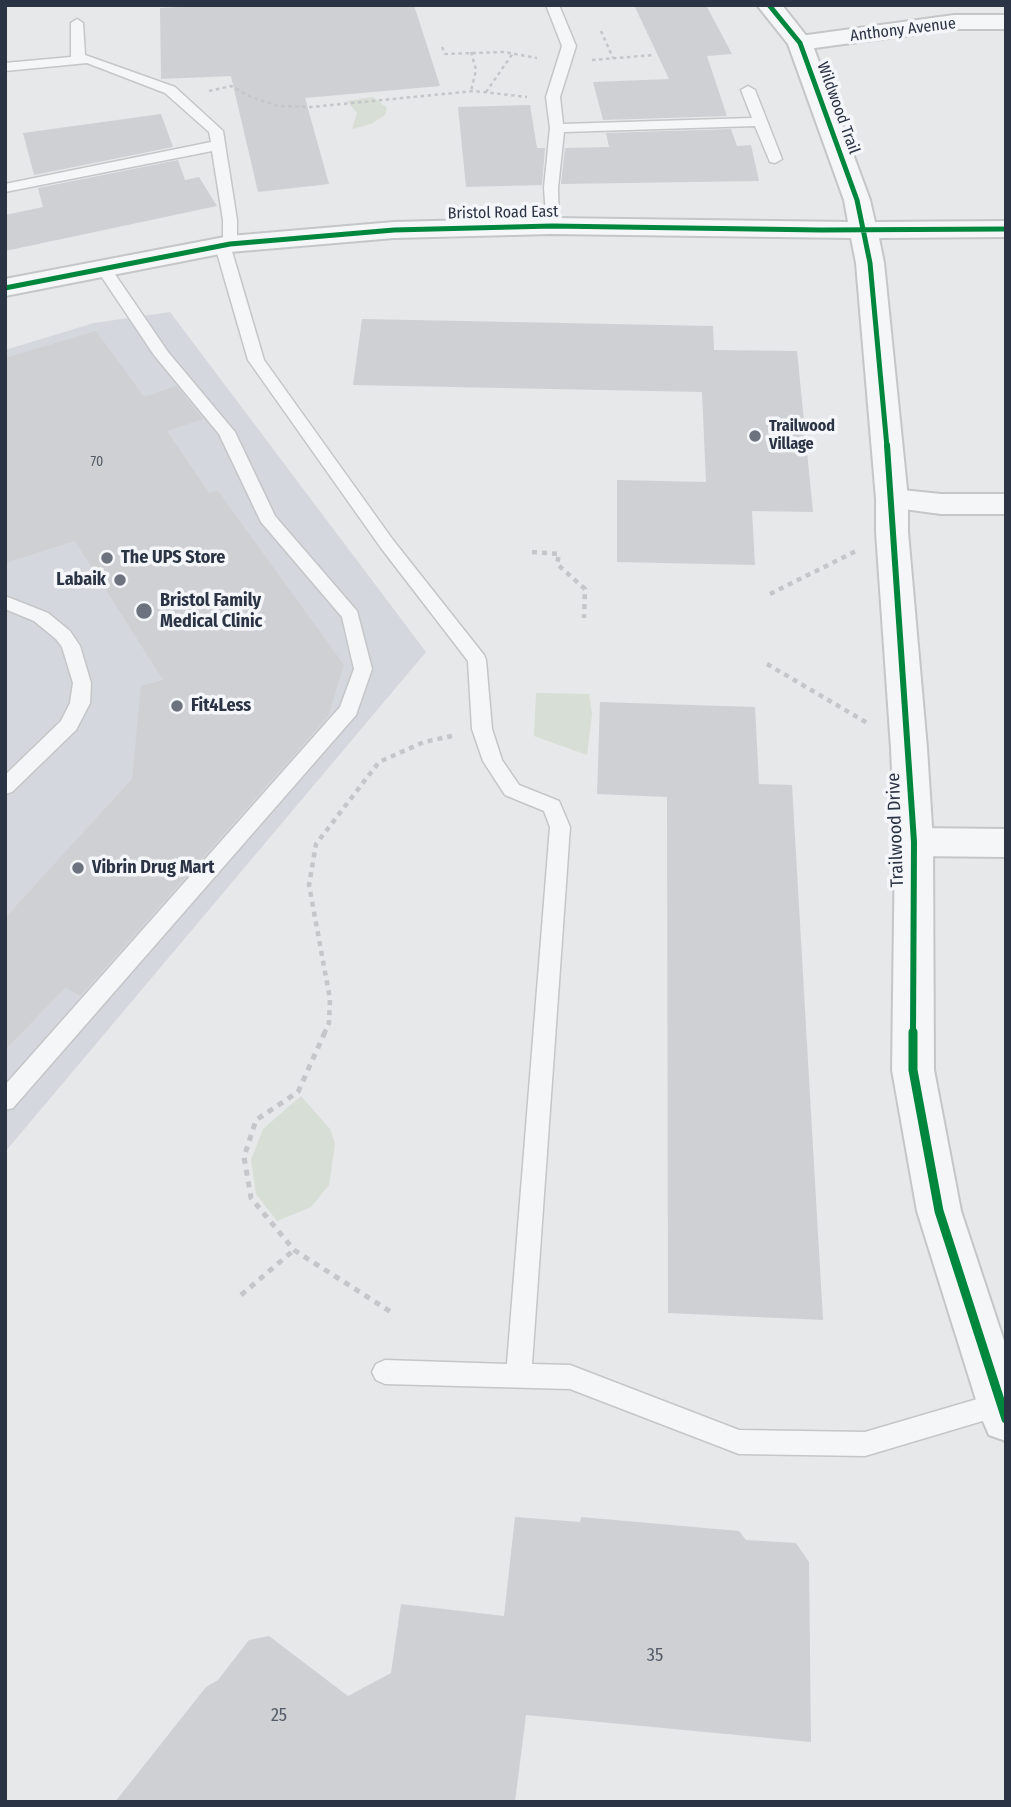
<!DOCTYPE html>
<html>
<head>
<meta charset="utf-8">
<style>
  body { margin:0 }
  #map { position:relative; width:1011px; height:1807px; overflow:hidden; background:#e6e8ea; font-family:"Fira Sans Condensed",sans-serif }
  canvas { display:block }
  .frame { position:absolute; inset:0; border:7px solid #2b3445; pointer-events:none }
</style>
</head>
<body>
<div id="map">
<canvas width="1011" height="1807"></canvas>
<div class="frame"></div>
</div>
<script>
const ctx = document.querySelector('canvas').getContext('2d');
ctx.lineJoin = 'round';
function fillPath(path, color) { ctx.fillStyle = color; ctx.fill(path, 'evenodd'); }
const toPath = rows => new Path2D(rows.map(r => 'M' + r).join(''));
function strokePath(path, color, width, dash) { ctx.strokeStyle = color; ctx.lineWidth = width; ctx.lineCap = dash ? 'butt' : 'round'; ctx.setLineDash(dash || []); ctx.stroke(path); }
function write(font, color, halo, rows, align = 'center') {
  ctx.font = font + ' "Fira Sans Condensed",sans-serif'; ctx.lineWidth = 7; ctx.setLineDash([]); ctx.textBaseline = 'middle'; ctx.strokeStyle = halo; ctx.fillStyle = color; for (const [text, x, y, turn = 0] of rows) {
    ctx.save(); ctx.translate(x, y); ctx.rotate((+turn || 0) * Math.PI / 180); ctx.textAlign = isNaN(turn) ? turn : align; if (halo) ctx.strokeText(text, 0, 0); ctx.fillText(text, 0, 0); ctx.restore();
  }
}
fillPath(toPath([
  [170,312,426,652,5,1152,5,350,94,323]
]), '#d4d7dd');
fillPath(toPath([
  [373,97,387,108,385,115,371,124,352,129,357,113,347,101],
  [536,693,589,694,592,714,587,755,534,736],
  [301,1096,330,1129,335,1144,329,1185,311,1207,277,1221,256,1194,251,1160,263,1129]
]), '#d6ded6');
fillPath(toPath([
  [213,5,414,5,440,86,305,98,329,184,258,192,231,76,161,79,160,8],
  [634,5,706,5,732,54,707,56,727,116,603,120,593,82,669,79],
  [530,105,537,148,545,148,542,185,466,187,458,107],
  [161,114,173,147,34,175,23,133],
  [731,129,737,146,751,145,759,181,561,184,565,148,609,147,606,133],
  [178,160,185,180,199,177,217,206,5,251,5,215,43,207,38,188],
  [362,319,713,326,714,350,797,351,813,512,752,511,755,565,617,562,617,480,706,482,702,392,353,385],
  [96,331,144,397,176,386,203,419,167,431,209,493,218,491,344,665,328,716,300,748,80,996,66,987,5,1050,5,918,132,779,141,686,163,680,75,541,5,563,5,358],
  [600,702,755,707,759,784,792,785,823,1320,668,1313,667,797,597,794],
  [515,1517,580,1522,581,1517,739,1531,746,1540,796,1543,809,1562,811,1742,526,1715,515,1802,115,1802,206,1687,218,1680,249,1640,269,1636,348,1696,391,1673,401,1604,504,1616]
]), '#ced0d3');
const service = toPath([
  [546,5,559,5,576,46,560,97,563,124,752,118,741,90,748,86,755,90,782,159,775,163,770,162,755,126,564,132,558,188,559,226,552,230,547,229,544,188,550,128,546,97,562,46,546,5],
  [77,19,83,23,85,55,175,87,223,131,237,220,237,244,231,248,264,360,393,540,484,655,486,660,492,729,502,760,519,785,559,801,570,827,532,1364,570,1365,739,1430,865,1432,1001,1392,1006,1394,1006,1414,865,1456,739,1454,570,1389,385,1384,376,1380,372,1372,376,1364,385,1360,507,1364,550,827,544,811,505,795,483,761,472,729,468,661,381,548,248,360,215,246,223,242,223,220,212,151,5,192,5,184,211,142,209,132,165,93,87,63,5,71,5,63,71,57,71,23,77,19],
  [103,262,108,264,168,352,235,432,275,516,357,611,372,669,356,715,13,1108,5,1110,5,1085,340,707,354,669,342,617,261,522,219,434,154,355,95,267,103,262],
  [5,596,48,613,70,631,80,646,91,683,90,703,76,730,12,792,5,794,5,775,61,721,70,703,73,683,62,647,56,639,34,621,5,609,5,596]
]);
const minor = toPath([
  [954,15,1006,15,1006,29,954,29,800,50,791,48,788,43,791,38,800,36,954,15],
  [892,489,941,494,1006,494,1006,514,941,514,881,506,876,499,881,492,892,489],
  [914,828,1006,829,1006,857,914,856,901,852,895,842,901,832,914,828]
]);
const tertiary = toPath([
  [757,5,782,5,812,43,870,200,875,222,1006,221,1006,237,879,238,884,263,908,499,908,532,927,748,933,842,934,1070,961,1211,1006,1347,1006,1441,989,1435,982,1419,917,1211,892,1070,895,842,891,748,876,532,876,499,856,263,851,238,552,234,394,238,230,252,5,296,5,279,230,236,394,222,552,218,848,222,844,200,788,44,757,5]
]);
strokePath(service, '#c4c6c8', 3);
strokePath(minor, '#c4c6c8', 4);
strokePath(tertiary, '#c4c6c8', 4);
strokePath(toPath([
  [601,31,613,58],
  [442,47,445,54,504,52,537,58],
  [471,52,476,70,471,91],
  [592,60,654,55],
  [209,91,231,86,251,97,278,106,311,107,474,91,527,97],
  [486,92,513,53]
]), '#c5c6ca', 2.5, [3.5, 3.5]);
strokePath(toPath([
  [532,552,559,554,557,564,585,589,584,618],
  [770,594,856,551],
  [767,664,869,724],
  [324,1034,329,1023,330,999,309,885,316,844,379,762,424,742,452,736]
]), '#c5c6ca', 4.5, [5, 5]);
strokePath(toPath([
  [325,1032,298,1092,256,1120,244,1157,251,1198,294,1250,391,1312],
  [241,1295,294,1250]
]), '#c5c6ca', 5, [6, 6]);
fillPath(service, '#f5f6f7');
fillPath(minor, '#f5f6f7');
fillPath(tertiary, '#f5f6f7');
strokePath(toPath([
  [769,5,800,43,857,200,870,263,887,447],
  [5,288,230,244,394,230,552,226,821,230,1006,229]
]), '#00873e', 5);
strokePath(toPath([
  [887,445,914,842,913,1034]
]), '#00873e', 6);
strokePath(toPath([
  [913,1032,913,1070,939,1211,1006,1419]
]), '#00873e', 9);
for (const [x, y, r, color] of [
  [755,436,7,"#6c737f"],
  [107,558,7,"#6c737f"],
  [120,580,7,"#6c737f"],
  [144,611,9,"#6c737f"],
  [177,706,7,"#6c737f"],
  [78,868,7,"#6c737f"]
]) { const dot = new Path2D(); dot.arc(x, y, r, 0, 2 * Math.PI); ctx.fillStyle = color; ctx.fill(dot); strokePath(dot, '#f4f6f9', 2.5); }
write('14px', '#545c69', null, [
  ["70",97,462]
]);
write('16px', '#2b3445', '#f4f6f9', [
  ["Anthony Avenue",903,30,-7],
  ["Wildwood Trail",838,108,70],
  ["Bristol Road East",503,213,-1]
]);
write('bold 16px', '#2b3445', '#f4f6f9', [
  ["Trailwood",769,427],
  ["Village",769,445]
], 'left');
write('bold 18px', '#2b3445', '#f4f6f9', [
  ["The UPS Store",121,558],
  ["Labaik",106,580,"right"],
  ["Bristol Family",160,601],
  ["Medical Clinic",160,622],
  ["Fit4Less",191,706],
  ["Vibrin Drug Mart",92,868]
], 'left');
write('18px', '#2b3445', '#f4f6f9', [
  ["Trailwood Drive",896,830,-92]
]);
write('18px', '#545c69', null, [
  ["35",655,1656],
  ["25",279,1716]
]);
</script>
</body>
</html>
